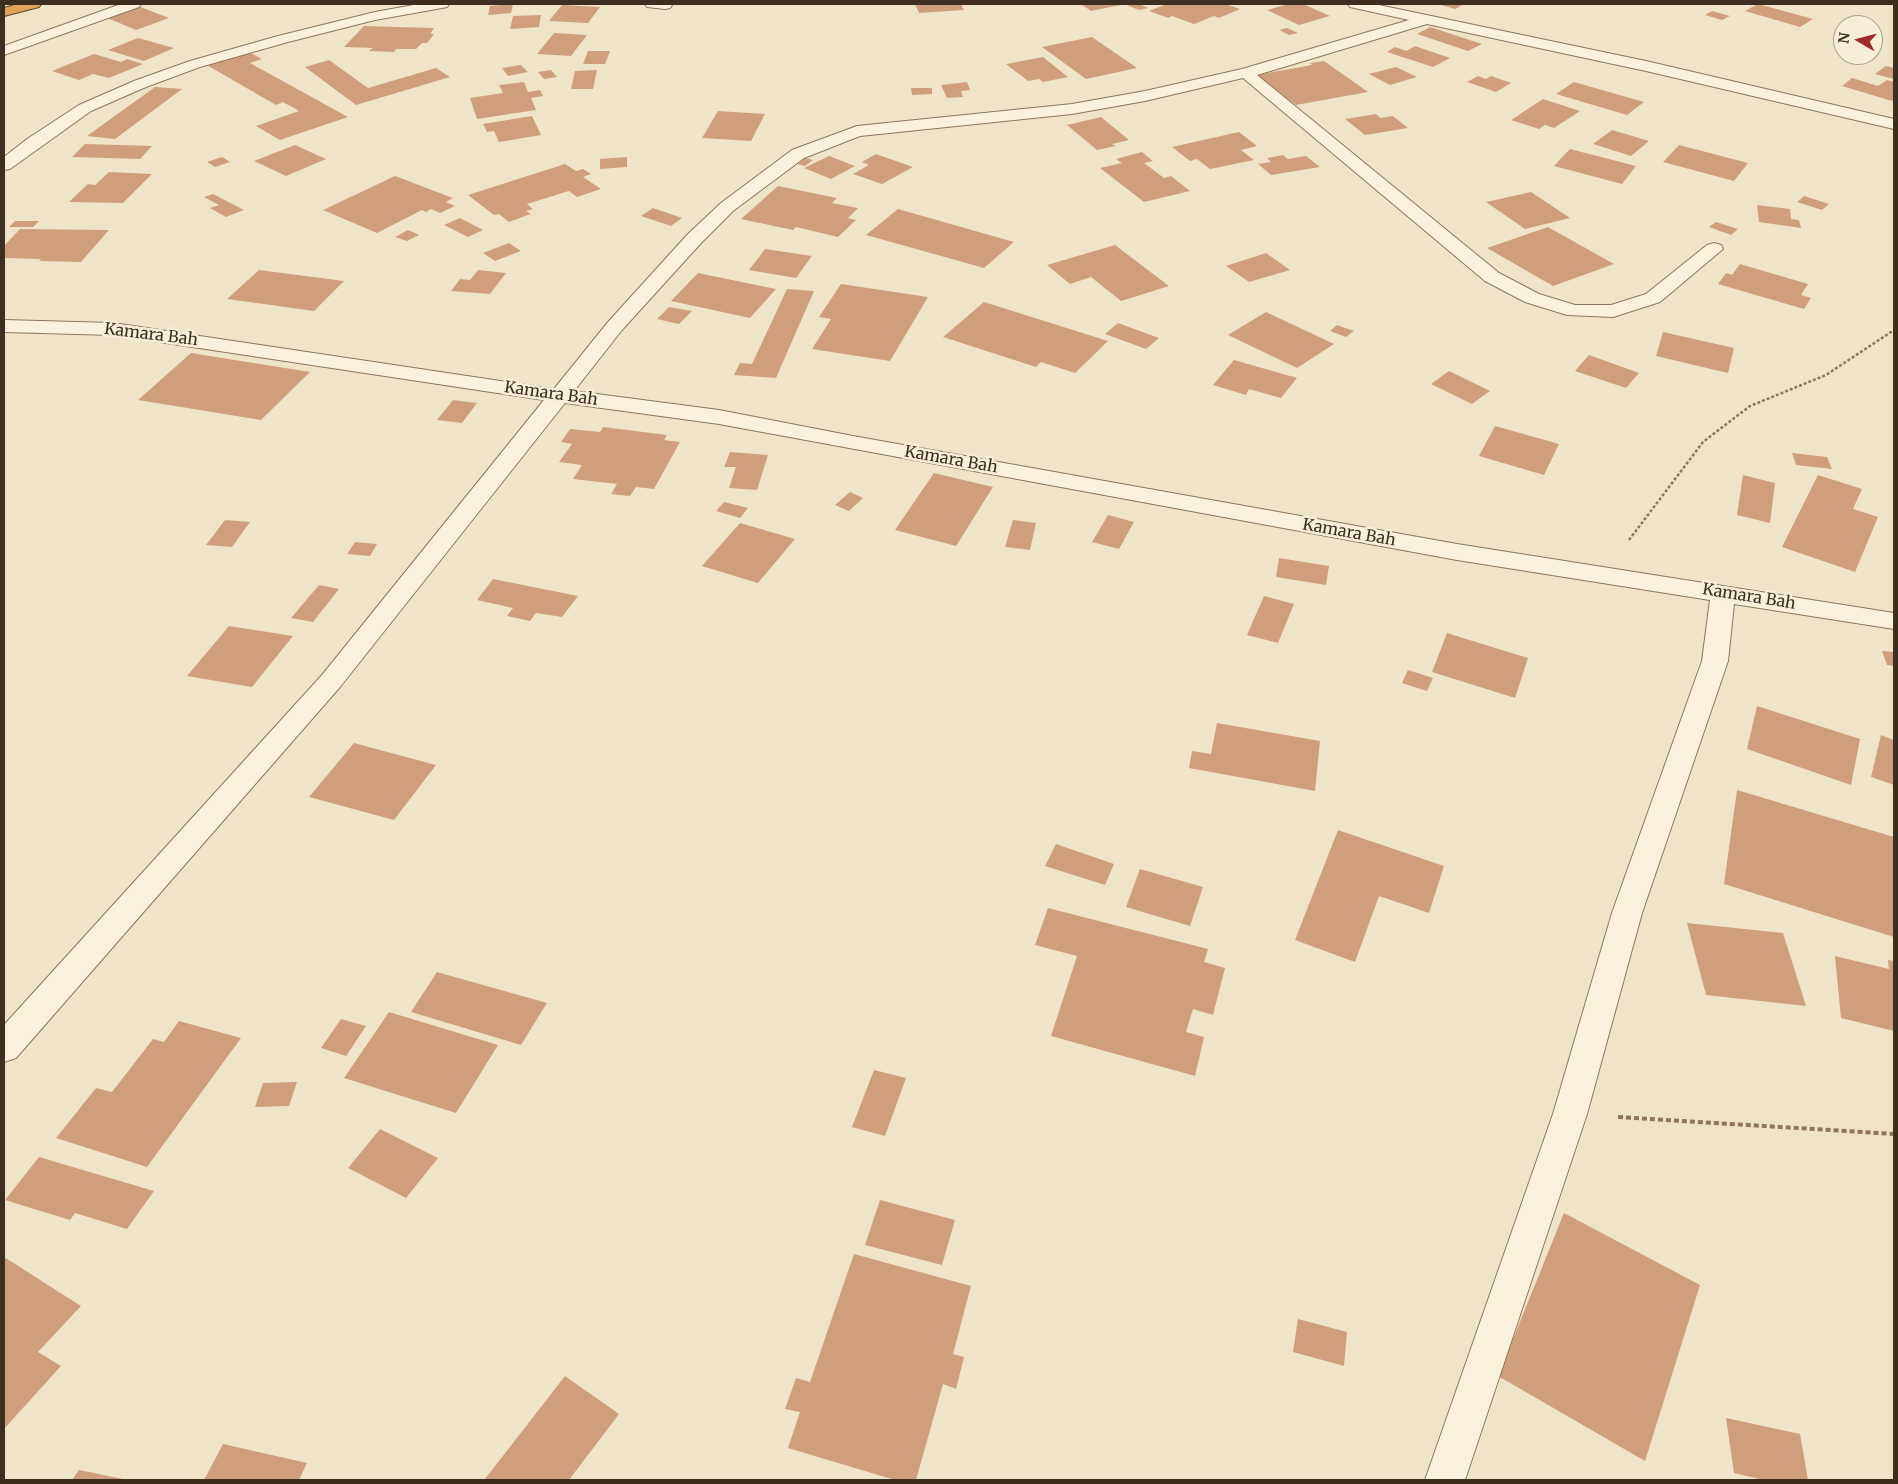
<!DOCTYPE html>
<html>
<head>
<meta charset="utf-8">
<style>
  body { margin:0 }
  #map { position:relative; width:1898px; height:1484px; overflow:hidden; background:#f0e4c8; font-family:Merriweather,serif }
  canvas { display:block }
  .frame { position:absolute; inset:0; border:5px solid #3d2e20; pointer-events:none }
  .north { position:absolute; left:1833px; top:15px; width:50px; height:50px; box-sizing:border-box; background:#f7eed8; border:1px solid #ada18e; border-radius:50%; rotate:278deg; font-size:14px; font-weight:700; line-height:20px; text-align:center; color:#3d2e20 }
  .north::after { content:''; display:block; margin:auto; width:18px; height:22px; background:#9e2a2b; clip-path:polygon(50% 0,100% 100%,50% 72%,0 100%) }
</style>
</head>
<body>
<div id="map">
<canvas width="1898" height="1484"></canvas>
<div class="frame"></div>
<div class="north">N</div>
</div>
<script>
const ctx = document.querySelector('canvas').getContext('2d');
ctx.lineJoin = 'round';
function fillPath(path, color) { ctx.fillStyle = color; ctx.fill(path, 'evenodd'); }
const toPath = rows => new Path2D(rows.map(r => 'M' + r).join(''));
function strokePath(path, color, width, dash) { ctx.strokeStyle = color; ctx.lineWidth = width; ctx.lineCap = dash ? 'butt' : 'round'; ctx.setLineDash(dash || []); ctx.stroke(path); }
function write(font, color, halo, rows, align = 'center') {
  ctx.font = font + ' Merriweather,serif'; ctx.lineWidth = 5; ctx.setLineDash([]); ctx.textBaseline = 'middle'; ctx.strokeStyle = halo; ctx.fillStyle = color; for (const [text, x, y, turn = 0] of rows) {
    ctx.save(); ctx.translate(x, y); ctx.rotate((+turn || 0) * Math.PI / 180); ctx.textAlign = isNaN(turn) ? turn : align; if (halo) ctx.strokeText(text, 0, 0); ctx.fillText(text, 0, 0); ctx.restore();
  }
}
fillPath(toPath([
  [513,4,511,13,488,15,490,6],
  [915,4,961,4,964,10,919,13],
  [1081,4,1119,4,1121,5,1091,11],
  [1124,4,1139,4,1148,8,1139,10],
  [1167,4,1225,4,1240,9,1219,18,1214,16,1194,24,1172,16,1168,18,1149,11],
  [1289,4,1303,4,1330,16,1299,25,1267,10],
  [1438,4,1464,4,1455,9],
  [1758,4,1813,19,1800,27,1745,11],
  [562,5,600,7,588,23,549,21],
  [138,6,169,18,136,30,105,17],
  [1712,11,1730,16,1722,20,1705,15],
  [541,15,539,27,510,29,513,16],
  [364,26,434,28,430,34,434,34,427,43,422,43,416,49,396,49,394,52,369,51,373,48,344,47],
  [1430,27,1482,44,1468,51,1417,34],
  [1287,28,1298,33,1289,35,1279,30],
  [554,33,587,35,571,56,537,54],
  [1092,37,1137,68,1086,79,1042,47],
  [138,38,174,48,144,61,108,50],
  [1415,46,1450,58,1433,67,1387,52,1395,47,1406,51],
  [247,51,262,59,250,63,348,117,280,140,256,126,299,111,283,102,276,105,205,64],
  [588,51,610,51,605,64,583,64],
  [94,54,121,62,127,59,143,64,109,78,93,74,79,80,52,71],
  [1043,57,1068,77,1043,82,1039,79,1028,81,1006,64],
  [329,60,368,88,436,68,450,77,356,105,305,67],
  [1324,61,1368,92,1296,105,1256,75,1312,65,1310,63],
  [521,65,528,72,508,76,502,68],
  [1886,66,1894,68,1894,79,1875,74],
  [1396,67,1417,77,1390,85,1369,74],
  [551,70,557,77,544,79,538,72],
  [597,70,593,89,571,89,575,71],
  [1478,76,1486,79,1491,76,1511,83,1496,92,1467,82],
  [1852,78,1878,86,1887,80,1894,82,1894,99,1892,101,1842,86],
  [524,82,528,92,540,90,543,96,531,98,536,110,477,119,470,98,503,93,499,85],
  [967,82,970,90,961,91,963,97,947,98,941,85],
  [1574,82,1644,102,1627,115,1556,94],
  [155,87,182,89,115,139,87,136],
  [911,88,932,88,932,94,912,95],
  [1543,99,1580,111,1554,128,1545,125,1539,129,1511,120],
  [718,111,765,114,751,141,702,138],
  [1376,114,1381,118,1393,116,1408,128,1365,135,1345,119],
  [532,116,541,135,499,142,494,131,487,132,483,124],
  [1101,117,1129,140,1112,144,1116,146,1097,150,1067,125],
  [1612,130,1649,141,1631,156,1593,144],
  [1239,132,1257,146,1241,150,1254,160,1210,169,1197,159,1190,161,1172,147],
  [85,144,152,146,140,159,72,157],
  [295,145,326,159,286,176,254,161],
  [1679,145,1748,163,1734,181,1663,162],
  [1570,149,1636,166,1622,184,1554,166],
  [1142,152,1153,161,1144,163,1164,178,1171,176,1190,191,1144,202,1100,168,1122,163,1116,159],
  [876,154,913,167,882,184,853,174,869,165,862,162],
  [1283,155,1288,159,1306,156,1320,167,1271,175,1258,164,1271,162,1267,158],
  [829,156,855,166,831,179,804,168],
  [222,157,230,162,215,167,207,162],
  [627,157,627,167,600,169,600,159],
  [805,158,813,160,805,166,798,164],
  [565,164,576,171,583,169,591,174,583,177,601,189,577,197,569,191,527,204,533,209,526,211,531,214,509,222,499,214,494,215,468,195],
  [109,172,152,174,123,203,69,202,88,184,95,185],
  [395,176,453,198,446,202,455,206,440,213,431,209,426,212,422,210,377,233,323,210],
  [778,186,837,198,832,203,858,208,848,218,856,220,838,237,796,227,793,230,741,219],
  [1531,192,1570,218,1525,229,1486,202],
  [213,194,244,210,226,217,210,208,219,205,204,197],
  [1804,196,1829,204,1822,210,1797,202],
  [1757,205,1790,209,1791,219,1799,220,1801,228,1759,222],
  [653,208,682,218,671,226,641,216],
  [898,209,1014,242,984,268,866,235],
  [460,218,483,230,468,237,444,225],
  [15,221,39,221,33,227,9,227],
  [1716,222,1738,229,1731,235,1709,227],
  [1548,227,1614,264,1553,286,1487,248],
  [20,229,109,230,81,262,39,261,41,259,4,258,4,246],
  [408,230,419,235,407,241,395,237],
  [509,243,521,251,495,261,483,253],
  [1115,245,1169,286,1121,301,1091,277,1070,284,1047,265],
  [765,249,812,256,796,278,749,270],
  [1266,253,1290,270,1249,282,1226,266],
  [1740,264,1808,284,1801,295,1811,298,1804,309,1718,284,1726,273,1732,275],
  [259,270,344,281,314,311,227,299],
  [478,270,506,273,490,294,451,291,460,279,470,280],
  [698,273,776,289,750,318,671,301],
  [841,284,928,297,890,361,812,349,831,319,819,317],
  [787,289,814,291,776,378,734,375,740,363,752,364],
  [984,302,1108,341,1075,373,1041,362,1036,367,943,337],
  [669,307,692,311,679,324,657,319],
  [1266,312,1334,344,1297,368,1228,335],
  [1118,323,1159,338,1146,349,1105,334],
  [1337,325,1354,331,1346,337,1330,331],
  [1663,332,1734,348,1728,373,1656,356],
  [191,353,310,372,261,420,138,400],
  [1589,355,1639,373,1626,388,1575,371],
  [1234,360,1297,378,1281,398,1249,389,1246,395,1213,385],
  [1449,371,1490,391,1472,404,1431,384],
  [453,400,477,403,462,423,437,420],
  [1495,426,1559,444,1544,475,1479,456],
  [603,427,667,435,664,440,680,442,654,489,636,487,630,496,611,494,617,484,573,479,582,465,559,462,572,444,561,442,570,429,600,432],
  [730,452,768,455,757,490,729,488,736,467,724,467],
  [1792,453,1827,457,1832,469,1796,465],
  [934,473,993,487,956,546,895,530],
  [1743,475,1775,483,1770,523,1737,515],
  [1818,475,1862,489,1853,509,1878,517,1855,572,1782,547],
  [850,492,863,498,849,511,835,505],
  [724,502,748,508,740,518,716,511],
  [1108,515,1134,522,1119,549,1092,542],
  [225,520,250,522,232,547,206,545],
  [1013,520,1036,523,1030,550,1005,547],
  [740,523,795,539,758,583,702,566],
  [355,542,377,544,370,556,347,554],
  [1279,558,1329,566,1326,585,1276,577],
  [493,579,578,596,562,617,536,613,530,621,507,616,513,608,477,600],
  [319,585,339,589,313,622,291,618],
  [1264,596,1294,604,1278,643,1247,635],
  [229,626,293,636,252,687,187,676],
  [1447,633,1528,658,1515,698,1432,672],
  [1882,651,1894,652,1894,666,1887,665],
  [1408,670,1433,678,1427,691,1402,683],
  [1757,706,1860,739,1851,785,1747,749],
  [1217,723,1320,741,1315,791,1189,768,1192,751,1211,754],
  [1881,735,1894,740,1894,785,1871,777],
  [354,743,436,765,394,820,309,797],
  [1737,790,1894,837,1894,937,1724,884],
  [1338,830,1444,866,1429,913,1379,896,1355,962,1295,940],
  [1056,844,1114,864,1105,885,1045,866],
  [1140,869,1203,887,1190,926,1126,907],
  [1048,908,1208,949,1204,962,1225,968,1213,1015,1193,1009,1186,1032,1204,1037,1195,1076,1051,1036,1077,956,1035,945],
  [1687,923,1783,933,1806,1006,1706,995],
  [1835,956,1889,969,1888,960,1894,961,1894,1031,1841,1018],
  [437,972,547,1003,521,1045,411,1012],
  [389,1012,498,1045,456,1113,344,1078],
  [341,1019,366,1026,346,1056,321,1048],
  [179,1021,241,1038,147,1167,56,1138,96,1088,112,1092,153,1039,164,1042],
  [874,1070,906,1078,885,1136,852,1127],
  [297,1082,289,1106,255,1107,263,1083],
  [380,1129,438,1158,406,1198,348,1168],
  [39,1157,154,1191,127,1229,75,1213,70,1220,5,1200],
  [880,1200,955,1220,942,1265,865,1245],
  [1564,1213,1700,1285,1645,1461,1498,1376],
  [854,1254,971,1286,953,1354,964,1357,956,1389,943,1384,916,1480,895,1480,788,1448,800,1412,785,1409,796,1378,810,1382],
  [4,1257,81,1306,38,1352,61,1366,4,1429],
  [1298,1319,1347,1332,1344,1366,1293,1352],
  [565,1376,619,1414,569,1480,487,1480,485,1479],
  [1726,1418,1800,1434,1808,1480,1764,1480,1734,1473],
  [223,1444,307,1463,299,1480,204,1480],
  [79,1470,123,1479,123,1480,72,1480]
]), '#cf9f7d');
const street = toPath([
  [121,4,141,4,139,7,4,55,4,46,121,4],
  [419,4,449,4,447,7,442,8,375,20,288,42,200,67,146,87,91,111,10,169,4,170,4,157,27,139,79,105,134,81,190,61,278,36,375,12,419,4],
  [645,4,671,4,672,5,670,8,665,9,647,7,645,4],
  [1348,4,1374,4,1646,61,1894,119,1894,129,1646,71,1427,24,1257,75,1499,273,1539,294,1575,305,1611,305,1646,294,1707,245,1714,243,1721,245,1723,249,1660,302,1613,317,1567,315,1525,302,1485,281,1243,78,1145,101,1072,114,860,136,804,158,733,211,702,242,622,330,574,391,719,410,853,436,1457,544,1894,613,1894,629,1734,604,1728,661,1642,913,1587,1114,1465,1480,1425,1480,1553,1114,1612,913,1702,661,1710,600,1457,560,719,424,565,403,340,687,16,1058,4,1062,4,1025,322,675,544,400,113,335,4,332,4,320,113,323,554,389,608,322,688,234,721,203,792,150,857,126,1072,104,1145,91,1242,69,1409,20,1350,7,1348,4]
]);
const highway = toPath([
  [18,4,41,4,39,7,4,16,4,8,18,4]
]);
strokePath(street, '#8d765c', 2);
strokePath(highway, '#5b4430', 2);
strokePath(toPath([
  [1629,540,1703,442,1750,406,1826,375,1894,330]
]), '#8d765c', 2.5, [3, 2]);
strokePath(toPath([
  [1618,1117,1894,1134]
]), '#8d765c', 4, [5, 3]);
fillPath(street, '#faf1dc');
fillPath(highway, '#e0a458');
write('16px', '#3d2e20', '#f7eed8', [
  ["Kamara Bah",151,335,7],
  ["Kamara Bah",551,394,8],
  ["Kamara Bah",951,460,10],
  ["Kamara Bah",1349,533,10],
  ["Kamara Bah",1749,597,9]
]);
</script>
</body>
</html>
